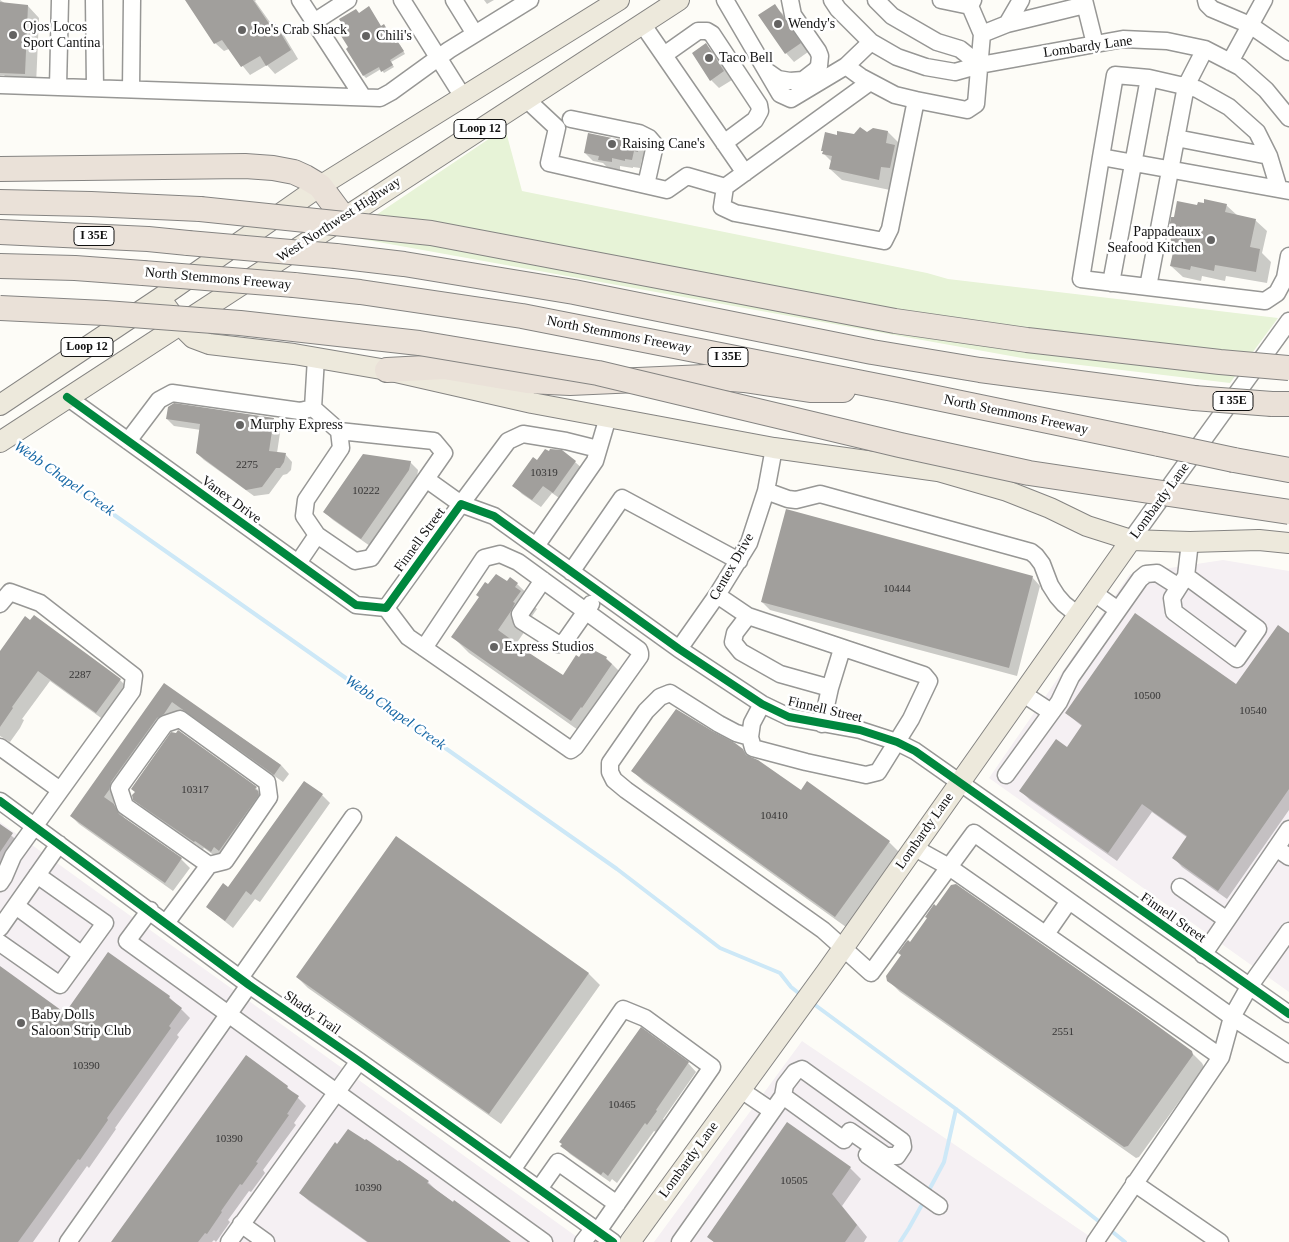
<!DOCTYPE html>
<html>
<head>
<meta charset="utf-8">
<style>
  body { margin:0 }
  canvas { display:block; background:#fdfcf7 }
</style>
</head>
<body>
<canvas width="1289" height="1242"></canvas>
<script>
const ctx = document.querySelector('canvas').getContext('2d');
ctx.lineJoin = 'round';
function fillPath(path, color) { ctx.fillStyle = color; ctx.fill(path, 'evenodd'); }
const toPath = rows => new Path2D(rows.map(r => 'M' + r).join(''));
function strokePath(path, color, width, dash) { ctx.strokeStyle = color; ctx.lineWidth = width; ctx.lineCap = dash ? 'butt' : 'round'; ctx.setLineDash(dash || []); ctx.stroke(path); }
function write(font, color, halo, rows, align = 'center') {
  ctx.font = font + ' Georgia,serif'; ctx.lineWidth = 5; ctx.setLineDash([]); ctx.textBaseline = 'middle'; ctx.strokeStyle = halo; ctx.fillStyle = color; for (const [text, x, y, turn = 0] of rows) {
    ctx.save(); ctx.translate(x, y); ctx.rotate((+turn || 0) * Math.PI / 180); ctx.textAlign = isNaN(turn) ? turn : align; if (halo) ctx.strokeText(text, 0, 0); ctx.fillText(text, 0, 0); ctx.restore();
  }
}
fillPath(toPath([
  [1223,560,1289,571,1289,992,989,778,1130,574],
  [0,822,584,1242,0,1242],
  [802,1041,1098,1242,654,1242]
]), '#f5f0f3');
fillPath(toPath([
  [505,128,522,191,927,273,948,279,1278,318,1230,383,1022,358,345,236]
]), '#e7f3d7');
fillPath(toPath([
  [0,0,6,4,28,6,39,18,36,85,12,84,4,75,0,75],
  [187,0,256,0,255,1,272,25,274,24,282,32,298,59,275,74,267,65,250,75,229,49,224,51,215,43],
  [484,0,494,0,487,4],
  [774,6,783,14,808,52,794,62,786,53],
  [359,14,382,27,386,28,396,44,400,45,405,54,391,62,394,67,384,73,381,69,366,78,364,76],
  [706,45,714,53,732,80,719,88,711,80],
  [888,132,899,143,898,150,905,158,890,190,842,180,830,169,832,162,824,154,838,136],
  [639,145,647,154,646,160,642,159,640,168,633,167,633,168,620,166,620,170,608,168,603,163,593,161,585,153],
  [1226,205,1238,216,1255,220,1267,231,1262,253,1271,262,1267,283,1226,276,1225,281,1202,276,1201,281,1183,277,1171,266,1175,251,1170,246,1173,236,1170,233,1198,207],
  [167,419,274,419,281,426,277,453,285,454,292,462,291,470,287,474,283,475,269,494,254,496,204,460,197,453,201,430,174,426],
  [410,462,418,470,417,478,370,546,333,520,324,512],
  [537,462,575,462,584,470,562,500,552,493,541,507,522,494,514,486],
  [1032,577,1040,586,1017,676,770,610,762,602],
  [507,583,517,584,534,600,532,604,537,609,530,619,527,628,516,644,563,677,606,658,623,675,588,737,469,653,453,637,489,586],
  [1289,634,1289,810,1227,899,1182,867,1174,858,1188,838,1152,812,1117,861,1030,800,1021,791,1068,748,1083,727,1066,713,1237,685],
  [0,653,120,680,131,691,108,723,50,681,22,719,24,720,20,728,10,742,0,736],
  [165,685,281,765,289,774,283,782,181,710,113,805,122,814,125,820,181,859,190,868,173,891,79,824,71,816],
  [177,734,256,788,264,796,219,859,204,848,203,849,143,808,135,799],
  [742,750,751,758,801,792,889,842,900,853,846,927,644,782,633,771],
  [304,782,322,795,330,803,260,902,255,899,233,928,207,907,228,889],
  [0,826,20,843,0,872],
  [396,838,589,974,600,985,501,1124,308,988,297,977],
  [936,907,1191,1052,1202,1063,1204,1067,1139,1157,1136,1158,900,992,888,980],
  [0,975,65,1015,169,997,190,1018,177,1035,179,1037,115,1128,116,1129,89,1168,87,1166,33,1242,0,1242],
  [688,1063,696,1072,663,1119,664,1120,656,1132,654,1131,617,1183,612,1179,610,1182,570,1154,562,1146],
  [287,1087,306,1106,294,1123,296,1125,263,1170,265,1173,251,1192,249,1191,228,1220,230,1222,216,1242,214,1240,212,1242,112,1242],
  [399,1162,428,1182,436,1190,509,1242,367,1242,309,1201,300,1193],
  [850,1168,861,1179,842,1206,867,1237,864,1242,714,1242,708,1237]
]), '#0003');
strokePath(toPath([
  [12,443,617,869,720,948,780,973,791,987,801,995],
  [811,1002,956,1109,1101,1223],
  [928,1192,944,1162,956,1109],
  [1109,1229,1125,1242],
  [900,1242,909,1228,924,1201]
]), '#cde8f7', 4);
fillPath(toPath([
  [185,0,253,0,270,25,274,22,291,50,266,66,260,56,241,67,222,40,214,44],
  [0,2,28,5,25,74,0,73],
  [775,4,801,43,785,54,758,15],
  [369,6,381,26,384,24,395,43,398,42,404,51,390,60,393,65,381,72,379,67,363,76,346,49,348,47,338,31,344,27,339,19,356,9,359,13],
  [706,43,724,71,710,81,692,53],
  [860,127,867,132,873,128,888,131,886,143,895,145,890,168,881,167,879,180,829,169,832,156,822,154,823,151,821,151,825,132,837,135,837,131,854,134],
  [588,133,636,143,639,144,638,152,634,151,632,160,625,159,625,161,612,158,612,162,598,160,599,156,584,153],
  [1204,199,1227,204,1225,212,1256,219,1250,247,1260,249,1256,272,1215,265,1214,271,1191,266,1190,270,1170,266,1174,248,1169,247,1172,234,1168,233,1171,217,1174,217,1177,201,1197,205,1198,202,1204,203],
  [174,403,274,418,269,451,286,453,284,462,280,468,276,468,262,487,246,490,196,453,200,424,166,419,168,407],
  [545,449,549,451,550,449,562,450,576,461,553,493,543,486,532,500,512,486,533,457,537,460],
  [363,454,411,461,409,470,361,539,323,512],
  [786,509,1033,576,1009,668,761,602],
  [496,574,507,581,510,577,518,583,515,587,521,591,513,602,515,603,511,611,498,630,523,648,523,649,563,675,576,655,579,657,586,646,607,657,606,659,612,664,582,708,581,707,571,721,451,637,479,597,476,595,485,582,488,584],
  [1135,613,1236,684,1278,625,1289,633,1289,789,1218,891,1172,858,1187,836,1142,804,1108,853,1019,791,1056,739,1067,747,1082,725,1065,713],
  [34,615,121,679,96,713,38,671,12,707,13,708,0,727,0,651,25,616,30,620],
  [164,683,281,765,274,775,172,702,164,714,157,718,111,782,109,790,104,797,114,804,119,814,182,858,165,883,70,816],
  [676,709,714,732,735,743,743,749,746,755,758,760,801,790,807,781,890,841,835,917,631,771],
  [178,730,257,787,255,789,258,791,259,795,219,851,214,847,211,852,195,841,194,842,133,800,132,795,135,792,131,789,171,732,176,733],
  [304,781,323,794,251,895,246,891,225,921,206,907,223,883,228,887],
  [0,824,13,833,0,852],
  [396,836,589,973,489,1114,296,977],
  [956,884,1140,1013,1192,1051,1193,1055,1128,1146,1124,1147,887,981,886,976,901,955,898,953,906,942,908,940,910,942,927,918,925,917,934,904,936,906,951,885],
  [108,952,170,996,169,998,182,1008,169,1026,171,1028,107,1118,108,1120,80,1160,78,1159,18,1242,0,1242,0,966,65,1013],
  [641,1027,689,1062,656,1110,657,1111,647,1125,645,1123,608,1176,603,1172,601,1175,560,1146,562,1144,559,1142],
  [246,1055,288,1086,287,1088,299,1096,287,1114,289,1115,256,1162,258,1163,242,1185,240,1184,221,1211,222,1212,207,1234,205,1233,198,1242,111,1242],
  [787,1122,851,1167,832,1194,857,1225,845,1242,714,1242,707,1237],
  [348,1129,365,1140,366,1139,398,1161,399,1160,429,1181,427,1183,453,1202,454,1200,511,1242,368,1242,299,1193,335,1142,337,1144]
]), '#a19f9c');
const minor = toPath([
  [94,0,95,88],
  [300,0,363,97],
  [402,0,463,97],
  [454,0,475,34],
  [725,0,780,94,791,99,846,66],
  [832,0,838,9,871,42,897,57,926,67,955,72,980,65,1123,39,1167,41,1205,49,1240,67,1266,90,1289,118],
  [876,0,892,16,937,42,960,49,980,65],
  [941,0,970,6],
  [973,0,970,6,982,34],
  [1084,0,1095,44],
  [1206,0,1207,4,1212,9,1250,25,1289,52],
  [314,22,348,0],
  [1007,24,1085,5],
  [643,25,745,173],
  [871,42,846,66,861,77,895,95,916,100],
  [664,55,698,31,707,31,712,34,759,105,760,111,755,120,724,143],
  [1230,62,1264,0],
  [768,72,778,79,790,81,803,80,816,70,819,66,820,56,818,51,793,15,790,0],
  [0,85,380,98,391,92,449,50,530,0],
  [58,87,60,0],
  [131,89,132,0],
  [526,99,557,128,549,163,667,190,687,176,725,187,722,207,735,213,884,241,890,229,916,100,967,110,976,104,982,34,1007,24,1021,0],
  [571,119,639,133,649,138,655,145,646,185],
  [1176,138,1269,156],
  [1101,157,1115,75,1149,78,1197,89,1229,107,1257,132,1269,156,1279,189],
  [725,187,870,82],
  [1289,191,1101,157,1081,279,1265,301,1277,293,1285,278,1289,256],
  [1111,283,1149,78],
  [1148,287,1186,86,1205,49],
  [67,397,356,605,386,608],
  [313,408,316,358],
  [128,441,159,400,172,393,300,411,313,408],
  [426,479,461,504,508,441,523,434,566,441,598,449],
  [766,491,788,499,796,500,820,494,1031,552,1036,556,1042,564,1050,585,1057,596,1064,604,1078,615],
  [317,535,355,561,371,558,444,453,434,441,339,431],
  [1131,540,1289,321],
  [536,546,595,461,608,417],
  [298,563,317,535,304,516,306,500,341,448,339,431,313,408],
  [571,572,622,498,739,561],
  [1186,576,1258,629,1237,659,1174,612,1172,598,1186,576,1190,542],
  [543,580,520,614,522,621,558,644,565,641,591,604],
  [1094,593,1118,610],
  [717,595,748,616,924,675,929,681,911,719,878,772,866,775,806,762,753,748,750,737,752,723,762,704],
  [0,604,10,592,40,603,134,676,132,691,13,856,4,877,0,883],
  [386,608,461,504,494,516,679,649,762,704,789,717,860,730,897,742,915,751,1289,1014],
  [386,608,408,637,424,648,568,748,571,750,575,747,640,656,640,653,639,650,518,562,500,554,484,558,424,648],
  [748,616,735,633,733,642,741,652,780,674,830,688,842,649],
  [679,649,717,595,749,543,766,491,774,448],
  [1022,693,1051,712],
  [822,724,830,688],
  [750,737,736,733,719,724,670,693,660,697,646,711,610,763,610,772,614,780,626,790,823,930,871,973,974,833,1232,1017,1289,1054],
  [0,747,60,790],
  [1006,775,1059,702,1071,677,1140,579,1146,574,1157,573,1179,587],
  [0,801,249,985,359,1061,613,1242],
  [913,847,949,867,1221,1057],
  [1276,848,1289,857],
  [1180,887,1227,920,1289,829],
  [16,906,82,955],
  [150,910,127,941,544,1242],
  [166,923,209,865,225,861,269,797,267,782,180,719,165,724,119,788,125,806,209,865],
  [0,928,59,844],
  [1046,934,1069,901],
  [0,943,60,985,105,923,37,875],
  [1203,955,1227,920],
  [240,978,353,817],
  [741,1090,772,1111],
  [867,1155,939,1206],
  [512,1170,623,1009,645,1018,712,1067,598,1231],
  [1134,1183,1220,1242],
  [539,1189,558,1162,617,1204],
  [241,1224,266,1242],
  [68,1242,249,985],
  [229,1242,359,1061],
  [583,1242,594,1228],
  [680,1242,783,1096,785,1085,795,1072,802,1069,902,1141,903,1147,897,1156,886,1156,850,1131,844,1140,783,1096],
  [1095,1242,1221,1057,1232,1017,1249,987,1289,931]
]);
const major = toPath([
  [160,298,180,325,193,338,209,344,294,354,387,370,532,403,774,448,938,471,1007,491,1050,508,1087,526,1131,540,1190,542,1259,540,1289,543],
  [0,405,160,298,320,186,619,0],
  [0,442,679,0],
  [630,1242,827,971,1131,540]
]);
const highway = toPath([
  [0,169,245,166,273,168,294,172,305,177,320,186,343,217],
  [0,202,91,204,200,209],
  [0,232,148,239,188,243],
  [336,256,404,264,574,292,872,352,980,370,1194,398],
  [0,266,75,268,143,273],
  [294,285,360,292,522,316,898,390,1159,444],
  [387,370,444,367,527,381,570,383,705,377,744,380,810,390,843,390],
  [1272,404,1289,404],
  [1234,460,1289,470]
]);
strokePath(minor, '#979795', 19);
strokePath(major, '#858482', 22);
strokePath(highway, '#858482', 26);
strokePath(minor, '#fffffe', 16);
strokePath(major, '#ede9dc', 20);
strokePath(highway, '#eae1d8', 24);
const highwayBridge = toPath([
  [200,209,431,233,895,321,1027,340,1220,362,1289,368],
  [188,243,336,256],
  [143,273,294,285],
  [0,308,105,313,240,323,419,343,598,373,900,445,1029,473,1289,512],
  [1194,398,1272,404],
  [1159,444,1234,460]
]);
strokePath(highwayBridge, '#858482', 26, []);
strokePath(highwayBridge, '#eae1d8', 24);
strokePath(toPath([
  [67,397,356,605,386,608,461,504,494,516,679,649,762,704,789,717,860,730,897,742,915,751,1289,1014],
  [0,801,249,985,359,1061,613,1242]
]), '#00873e', 8);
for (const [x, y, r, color] of [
  [778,24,5,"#646362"],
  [242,30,5,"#646362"],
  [13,35,5,"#646362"],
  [366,36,5,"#646362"],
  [709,58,5,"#646362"],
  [612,144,5,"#646362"],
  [1211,240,5,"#646362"],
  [240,425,5,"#646362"],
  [494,647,5,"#646362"],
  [21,1023,5,"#646362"]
]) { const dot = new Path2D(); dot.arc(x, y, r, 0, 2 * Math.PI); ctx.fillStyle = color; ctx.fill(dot); strokePath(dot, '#fff', 2); }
write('11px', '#353434', null, [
  ["2275",247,465],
  ["10319",544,473],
  ["10222",366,491],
  ["10444",897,589],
  ["2287",80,675],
  ["10500",1147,696],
  ["10540",1253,711],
  ["10317",195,790],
  ["10410",774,816],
  ["2551",1063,1032],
  ["10390",86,1066],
  ["10465",622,1105],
  ["10390",229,1139],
  ["10505",794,1181],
  ["10390",368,1188]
]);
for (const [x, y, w] of [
  [480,129,52],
  [94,236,40],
  [87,347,52],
  [728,357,40],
  [1233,401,40]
]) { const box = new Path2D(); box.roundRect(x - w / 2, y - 9.5, w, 19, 4); ctx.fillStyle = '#fff'; ctx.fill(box); strokePath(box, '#111', 1); }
write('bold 12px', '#111', null, [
  ["Loop 12",480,129],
  ["I 35E",94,236],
  ["Loop 12",87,347],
  ["I 35E",728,357],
  ["I 35E",1233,401]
]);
write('14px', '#111', '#fff', [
  ["Wendy's",788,24],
  ["Ojos Locos",23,27],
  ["Sport Cantina",23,43],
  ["Joe's Crab Shack",252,30],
  ["Chili's",376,36],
  ["Taco Bell",719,58],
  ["Raising Cane's",622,144],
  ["Pappadeaux",1201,232,"right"],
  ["Seafood Kitchen",1201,248,"right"],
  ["Murphy Express",250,425],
  ["Express Studios",504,647],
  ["Baby Dolls",31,1015],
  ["Saloon Strip Club",31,1031]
], 'left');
write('14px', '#111', '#fff', [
  ["Lombardy Lane",1088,47,-8],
  ["West Northwest Highway",339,220,-33],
  ["North Stemmons Freeway",218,279,5],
  ["North Stemmons Freeway",619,335,11],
  ["North Stemmons Freeway",1016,415,12],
  ["Vanex Drive",231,500,36],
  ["Lombardy Lane",1160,501,-54],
  ["Finnell Street",420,540,-54],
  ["Centex Drive",732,567,-60],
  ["Finnell Street",825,710,13],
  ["Lombardy Lane",925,831,-55],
  ["Finnell Street",1173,918,35],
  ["Shady Trail",312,1013,35],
  ["Lombardy Lane",689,1160,-54]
]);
write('italic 15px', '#1768a6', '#fff', [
  ["Webb Chapel Creek",64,479,35],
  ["Webb Chapel Creek",395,713,35]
]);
</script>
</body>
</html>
